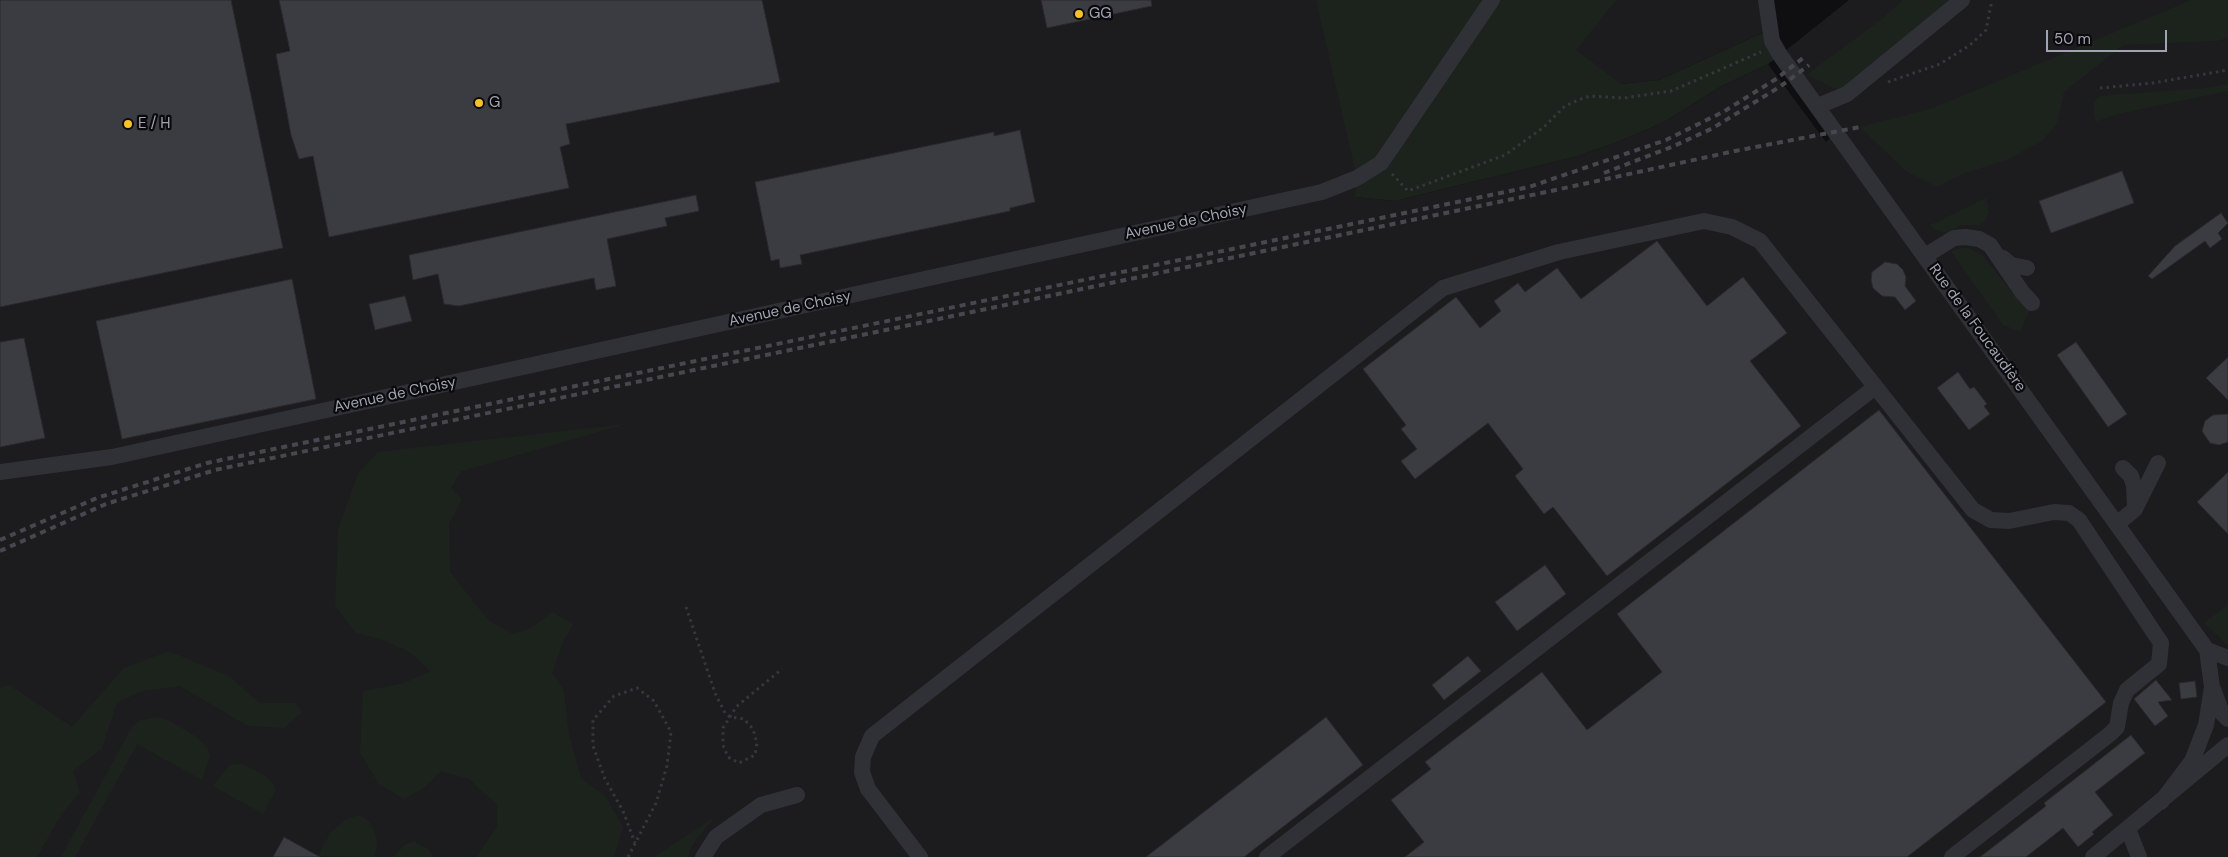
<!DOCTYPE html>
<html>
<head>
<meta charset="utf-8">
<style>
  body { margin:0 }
  #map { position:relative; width:2228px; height:857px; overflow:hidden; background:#0f0f11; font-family:"DM Sans",sans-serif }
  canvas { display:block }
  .scale { position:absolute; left:2046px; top:30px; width:121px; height:22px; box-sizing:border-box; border:2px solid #a0a4b2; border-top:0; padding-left:6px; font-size:15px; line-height:18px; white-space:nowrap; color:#a0a4b2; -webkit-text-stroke:4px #0a0a0c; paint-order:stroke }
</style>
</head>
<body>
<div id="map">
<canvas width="2228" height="857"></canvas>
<div class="scale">50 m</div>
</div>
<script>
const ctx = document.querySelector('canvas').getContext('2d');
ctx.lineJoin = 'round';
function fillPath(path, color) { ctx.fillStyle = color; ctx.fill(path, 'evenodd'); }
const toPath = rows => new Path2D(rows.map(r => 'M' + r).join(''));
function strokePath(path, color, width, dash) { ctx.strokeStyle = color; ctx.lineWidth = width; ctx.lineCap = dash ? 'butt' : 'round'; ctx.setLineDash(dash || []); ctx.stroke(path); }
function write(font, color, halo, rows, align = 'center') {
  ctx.font = font + ' "DM Sans",sans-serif'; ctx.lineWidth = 4.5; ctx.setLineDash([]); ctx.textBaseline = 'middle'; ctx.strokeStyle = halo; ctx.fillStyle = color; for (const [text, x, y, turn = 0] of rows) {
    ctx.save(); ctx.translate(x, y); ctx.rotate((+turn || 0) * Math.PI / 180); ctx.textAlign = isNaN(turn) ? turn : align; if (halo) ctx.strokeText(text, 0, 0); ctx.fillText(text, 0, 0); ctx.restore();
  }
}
fillPath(toPath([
  [0,0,1766,0,1769,30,1659,80,1621,84,1356,197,1395,201,1578,156,1620,141,1664,122,1720,87,1768,64,1826,142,1836,132,1780,55,1849,0,2228,0,2228,857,0,857]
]), '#1c1b1e');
fillPath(toPath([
  [1316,0,1616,0,1576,50,1621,84,1659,80,1769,30,1780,55,1768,64,1720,87,1664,122,1620,141,1578,156,1395,201,1355,197,1357,178],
  [1903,0,1962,0,1847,94,1806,75,1882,19],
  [2191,0,2228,0,2228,38,2217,41,2123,45,2064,92,2058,122,2042,141,2007,160,1962,174,1936,187,1906,171,1860,127,1933,108],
  [2228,84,2228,91,2118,114,2095,122,2093,103,2100,96,2198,89],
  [1986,198,1989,212,1984,222,1979,225,1961,225,1947,233,1935,230,1930,225],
  [1960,248,1968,248,1982,255,2020,302,2030,309,2020,332,2003,325,1951,251],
  [626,424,460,472,451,488,462,499,449,523,450,572,488,620,513,634,533,627,552,612,573,624,563,642,552,673,564,691,569,735,581,778,606,797,623,827,614,857,478,857,477,856,497,827,497,804,469,779,441,771,424,788,404,799,379,784,360,753,363,691,404,683,431,671,411,653,380,639,356,633,335,606,338,529,358,474,378,452],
  [2228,605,2228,645,2204,623],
  [169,651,229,676,259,703,296,703,302,712,284,728,248,726,180,686,142,691,117,703,102,748,73,771,80,792,62,813,37,857,0,857,0,688,9,685,72,727,124,668],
  [156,717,170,721,195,736,207,747,210,756,202,780,137,744,75,857,61,857,132,727,141,720],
  [241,764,263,774,274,784,276,790,263,814,213,786,230,765],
  [358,815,367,819,374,830,377,842,375,857,318,856,330,833,347,819],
  [715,817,693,844,688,857,654,857],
  [414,841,427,848,434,857,394,857,404,845]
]), '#1c231d');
const building = toPath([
  [0,0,231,0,283,248,0,307,0,0],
  [279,0,762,0,780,82,566,124,570,144,560,147,569,188,329,237,313,156,299,159,291,135,276,54,290,51,279,0],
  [1041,0,1151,0,1152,6,1047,28,1041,0],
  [1020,130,1035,202,1010,208,1010,211,800,255,802,264,780,268,779,259,771,261,755,182,994,132,994,136,1020,130],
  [2122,171,2134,203,2051,233,2039,201,2122,171],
  [696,195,699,211,665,218,667,226,607,239,616,286,596,290,594,278,459,306,444,304,438,274,413,280,409,255,696,195],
  [2221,213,2228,223,2218,233,2222,239,2210,248,2205,241,2152,279,2148,276,2175,246,2221,213],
  [1657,241,1707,306,1743,277,1787,333,1750,361,1801,426,1607,576,1553,507,1544,514,1515,476,1523,469,1488,423,1415,479,1401,461,1417,449,1401,429,1406,425,1363,369,1456,297,1480,328,1501,311,1494,301,1518,283,1525,292,1557,268,1581,299,1657,241],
  [1885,262,1897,264,1903,270,1906,277,1905,286,1916,301,1905,310,1895,297,1882,296,1873,288,1871,280,1872,272,1885,262],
  [292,279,316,399,122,439,96,321,292,279],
  [405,296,412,321,375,330,369,304,405,296],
  [24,338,45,438,0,447,0,342,24,338],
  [2076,342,2127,414,2108,427,2057,355,2076,342],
  [2228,357,2228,400,2206,378,2228,357],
  [1958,372,1970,389,1974,387,1987,404,1984,406,1990,414,1969,430,1937,388,1958,372],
  [1879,410,2106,702,1907,857,1405,857,1424,842,1391,800,1431,769,1425,762,1542,672,1587,730,1662,672,1617,614,1879,410],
  [2228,414,2228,442,2219,445,2210,443,2202,431,2205,421,2213,415,2228,414],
  [2228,472,2228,534,2197,502,2228,472],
  [1545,565,1566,594,1517,631,1495,602,1545,565],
  [1468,656,1481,671,1444,700,1432,685,1468,656],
  [2156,680,2172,700,2158,702,2168,716,2155,726,2134,699,2156,680],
  [2195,681,2197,697,2181,699,2179,683,2195,681],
  [1326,717,1363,765,1244,857,1146,857,1326,717],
  [2131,735,2145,753,2095,792,2113,815,2092,832,2094,834,2078,847,2063,828,2026,857,1980,857,2046,806,2044,803,2131,735],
  [284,837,320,857,273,857,284,837]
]);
fillPath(building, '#3b3c41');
strokePath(building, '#2a292d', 1);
strokePath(toPath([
  [1888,82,1940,64,1970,45,1986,30,1992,0],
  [2100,88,2153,83,2228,70],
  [1392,174,1408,191,1505,155,1544,127,1565,106,1578,100,1590,96,1624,98,1671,91,1761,52],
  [686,607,715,693,725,713,730,717,744,719,753,729,757,743,755,755,739,763,728,757,723,745,723,728,730,717,736,707,782,669],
  [628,857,656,803,667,766,671,732,654,701,637,688,614,696,593,720,593,746,605,779,623,811,635,843]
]), '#36373d', 3, [2.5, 4]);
strokePath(toPath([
  [1766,0,1772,41,1780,55,2207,650,2212,687,2206,725,2192,761,2161,802],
  [1818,106,1847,94,1962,0],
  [1925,256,1954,238,1965,237,1979,239,1990,245,2022,292,2032,303],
  [2003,258,2011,265,2027,268],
  [2123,468,2131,476,2134,486,2135,508],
  [0,472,112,457,1322,192,1357,178,1381,163,1492,0],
  [2117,524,2135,509,2158,463],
  [2207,650,2228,658],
  [2213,689,2222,713,2228,719],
  [2128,829,2139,857],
  [703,857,716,837,761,805,797,795],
  [920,857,868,789,862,772,863,757,872,736,1443,288,1559,252,1704,221,1732,227,1760,241,1973,510,1991,520,2009,521,2054,512,2069,513,2079,520,2161,643,2159,664,2127,690,2121,703,2117,727,2110,734,1952,857],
  [1267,857,1874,388],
  [2093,857,2228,745]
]), '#303136', 16);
strokePath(toPath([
  [1604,173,1674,146,1713,128,1781,86,1809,65],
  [0,540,97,498,207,463,1529,187,1666,140,1723,112,1776,79,1803,58],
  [0,551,106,504,215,470,1537,194,1735,151,1860,127]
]), '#47484f', 4, [6, 5]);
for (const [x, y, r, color] of [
  [1079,14,5,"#f8c320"],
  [479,103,5,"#f8c320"],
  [128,124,5,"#f8c320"]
]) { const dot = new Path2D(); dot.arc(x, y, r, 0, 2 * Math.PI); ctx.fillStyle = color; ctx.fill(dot); strokePath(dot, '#0a0a0c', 2); }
write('15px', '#a0a4b2', '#0a0a0c', [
  ["GG",1089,14],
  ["G",489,103],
  ["E / H",138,124]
], 'left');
write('15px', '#a0a4b2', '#0a0a0c', [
  ["Avenue de Choisy",1186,222,-12],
  ["Avenue de Choisy",790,309,-12],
  ["Rue de la Foucaudière",1977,328,54],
  ["Avenue de Choisy",395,395,-12]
]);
</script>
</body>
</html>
